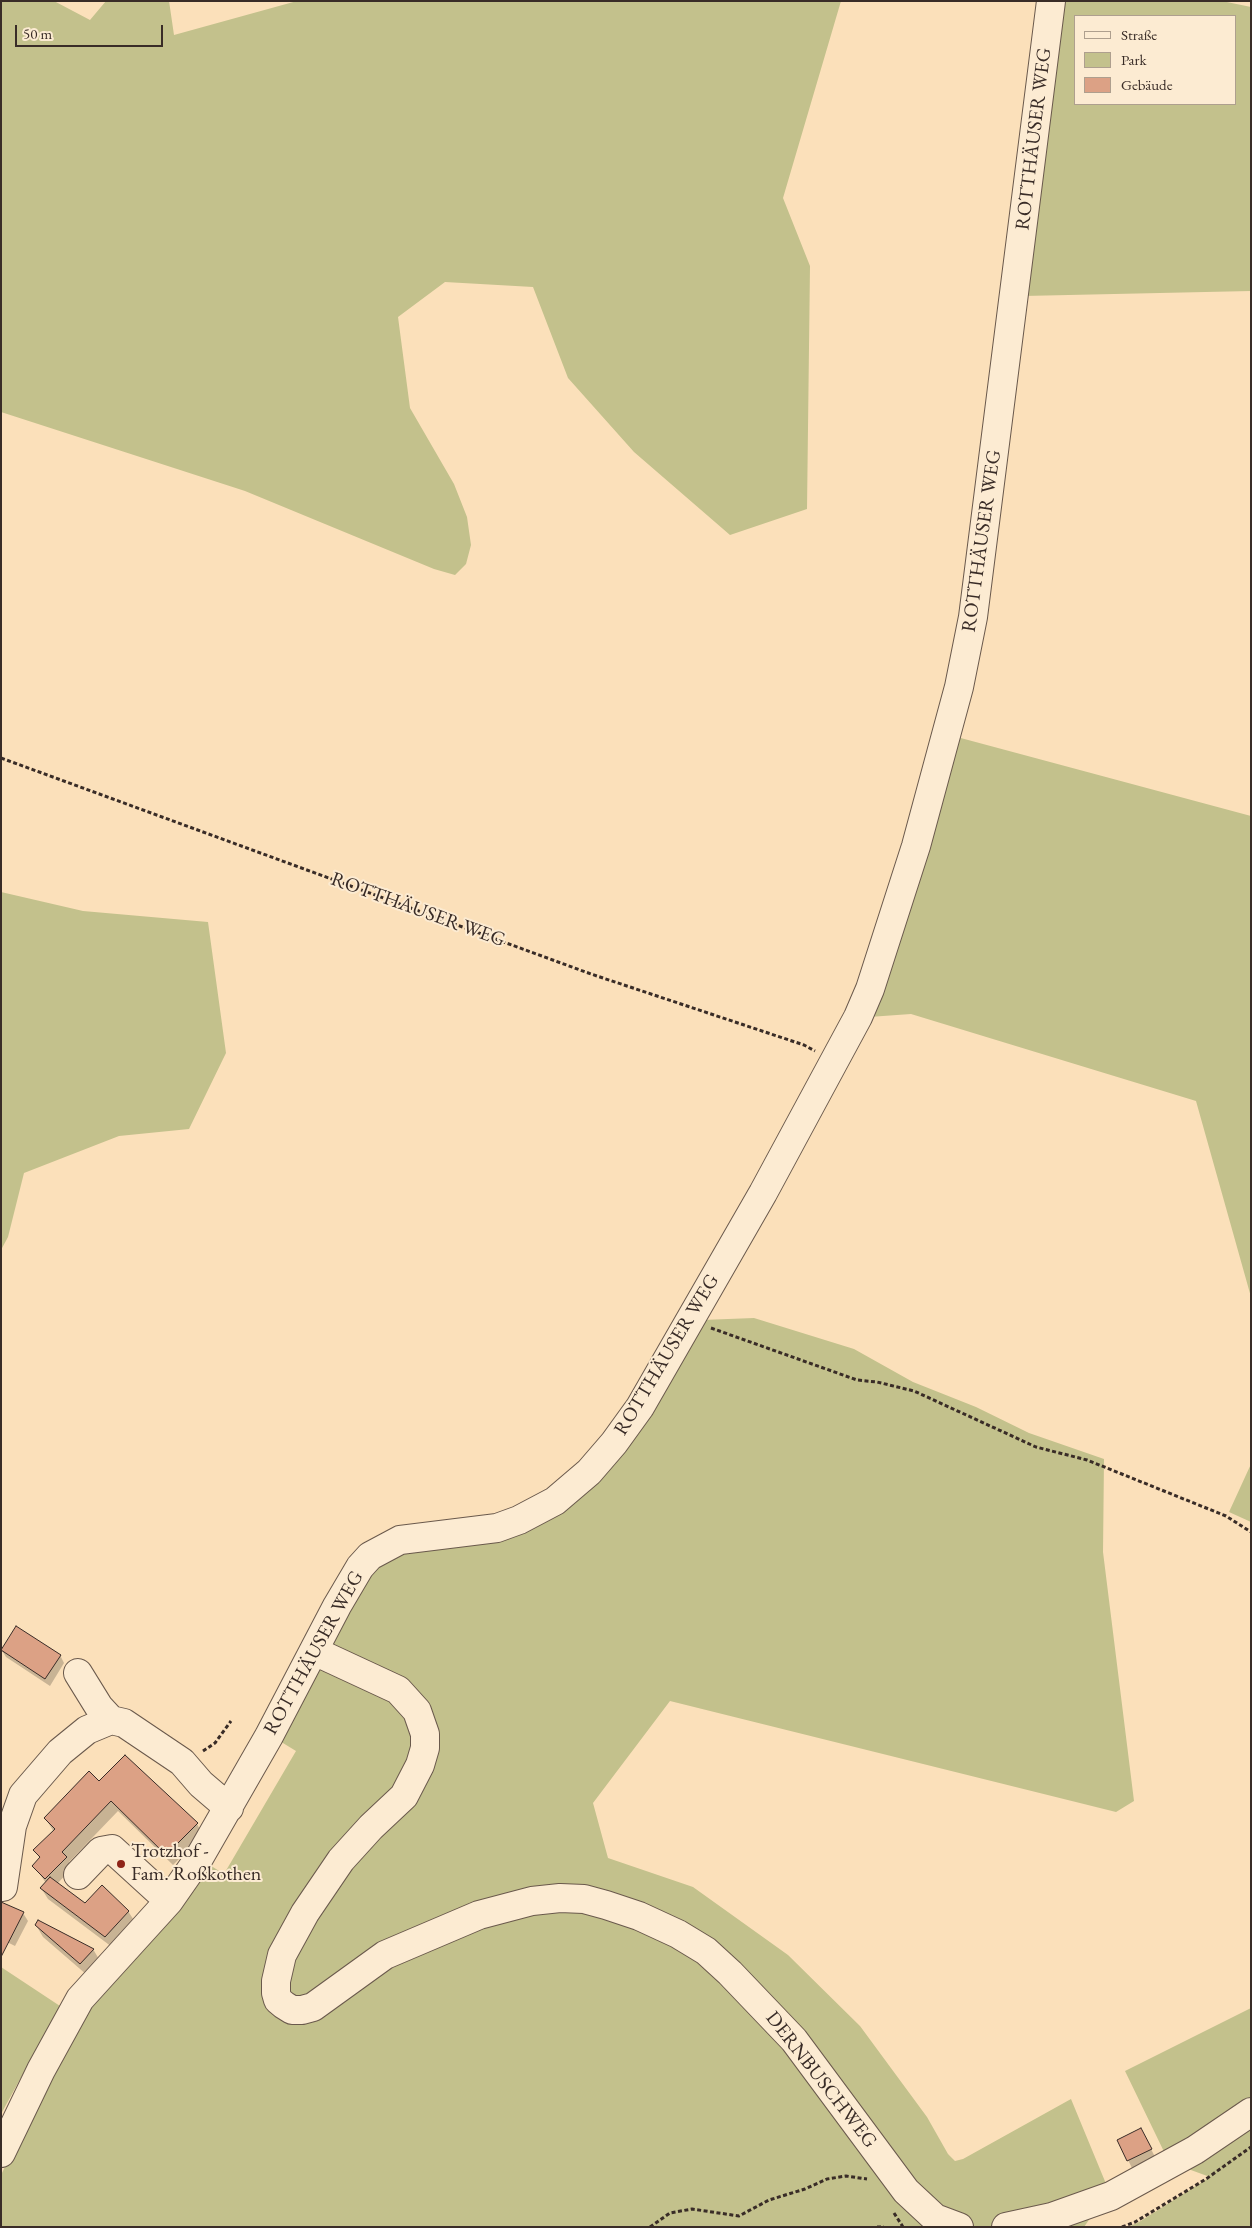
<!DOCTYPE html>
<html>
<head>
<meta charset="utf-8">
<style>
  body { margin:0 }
  #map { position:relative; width:1252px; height:2228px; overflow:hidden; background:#fbe0ba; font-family:"EB Garamond",serif }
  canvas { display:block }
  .frame { position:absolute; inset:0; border:2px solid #392c27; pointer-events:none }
  .legend { position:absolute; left:1074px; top:15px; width:162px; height:90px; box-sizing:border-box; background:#fcebd2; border:1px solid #ae9f8e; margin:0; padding:6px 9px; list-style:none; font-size:15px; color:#392c27 }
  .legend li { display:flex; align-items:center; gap:10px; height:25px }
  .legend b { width:25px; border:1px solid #ae9f8e }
  .scale { position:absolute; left:15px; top:25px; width:148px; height:22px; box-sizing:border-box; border:2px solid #392c27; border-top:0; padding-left:6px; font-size:15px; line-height:18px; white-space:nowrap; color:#392c27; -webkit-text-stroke:4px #fcebd2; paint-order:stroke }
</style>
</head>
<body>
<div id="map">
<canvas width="1252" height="2228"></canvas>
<div class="frame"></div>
<ul class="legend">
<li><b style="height:6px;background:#fcebd2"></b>Straße</li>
<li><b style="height:14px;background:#c3c18c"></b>Park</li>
<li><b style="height:14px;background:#dca185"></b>Gebäude</li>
</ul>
<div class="scale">50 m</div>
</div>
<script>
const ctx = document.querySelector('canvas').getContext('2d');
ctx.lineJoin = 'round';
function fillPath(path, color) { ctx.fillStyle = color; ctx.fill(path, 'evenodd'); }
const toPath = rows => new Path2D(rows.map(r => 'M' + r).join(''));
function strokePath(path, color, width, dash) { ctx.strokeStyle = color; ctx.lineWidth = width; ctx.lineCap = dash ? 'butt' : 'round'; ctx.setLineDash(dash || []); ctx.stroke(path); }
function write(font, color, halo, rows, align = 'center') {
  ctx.font = font + ' "EB Garamond",serif'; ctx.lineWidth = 4; ctx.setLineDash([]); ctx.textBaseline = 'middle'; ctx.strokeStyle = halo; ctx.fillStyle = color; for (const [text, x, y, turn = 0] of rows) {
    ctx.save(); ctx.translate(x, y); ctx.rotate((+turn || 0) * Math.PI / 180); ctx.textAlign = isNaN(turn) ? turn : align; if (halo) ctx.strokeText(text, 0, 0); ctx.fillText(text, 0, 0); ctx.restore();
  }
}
fillPath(toPath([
  [1,1,54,1,90,20,106,1,169,1,174,35,297,1,841,1,783,198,810,266,807,509,730,535,634,452,568,378,533,287,445,282,398,317,410,408,454,484,467,517,471,545,466,564,455,575,434,569,245,491,1,412],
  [1060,1,1222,1,1251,7,1251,291,1023,296],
  [1076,16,1236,16,1236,104,1076,104],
  [957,737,1251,816,1251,1297,1196,1101,911,1014,869,1017],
  [1,892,83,911,208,922,226,1053,189,1129,119,1136,24,1173,8,1237,1,1250],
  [754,1318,854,1349,913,1382,976,1407,1029,1433,1104,1459,1103,1552,1134,1801,1116,1812,670,1701,593,1803,608,1858,693,1887,788,1955,860,2026,927,2117,948,2154,955,2161,963,2159,1071,2099,1109,2191,1084,2227,1,2227,1,2175,53,2067,89,2006,146,1947,208,1864,224,1874,296,1751,278,1740,347,1601,385,1556,553,1514,702,1320],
  [1251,1464,1251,1522,1229,1512],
  [1,1967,60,2006,1,2114],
  [1251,2008,1251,2227,1128,2227,1139,2222,1210,2177,1169,2162,1125,2071]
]), '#c3c18c');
fillPath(toPath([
  [1,1649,60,1655,64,1663,50,1686,6,1657],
  [99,1783,197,1824,203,1835,173,1865,118,1811,69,1862,72,1868,57,1884,85,1905,128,1911,135,1922,112,1947,48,1899,41,1888,46,1883,34,1866,40,1859,35,1850,54,1832,45,1818],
  [23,1913,28,1921,15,1946,1,1939],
  [36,1925,93,1949,100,1961,87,1975,43,1937],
  [1145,2137,1155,2157,1132,2168,1128,2160]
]), '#0003');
const building = toPath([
  [16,1626,61,1655,45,1679,1,1650,16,1626],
  [125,1755,198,1823,166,1855,111,1801,62,1852,67,1857,45,1879,32,1866,40,1857,33,1850,55,1829,44,1818,89,1771,99,1781,125,1755],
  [50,1877,85,1903,102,1885,129,1911,105,1937,40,1888,50,1877],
  [1,1902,24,1912,1,1957,1,1902],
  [38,1920,94,1949,80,1964,35,1925,38,1920],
  [1141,2128,1152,2149,1127,2161,1117,2140,1141,2128]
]);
fillPath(building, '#dca185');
strokePath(building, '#392c27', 1);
const minor = toPath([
  [314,1651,398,1690,417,1711,425,1734,425,1748,420,1765,404,1796,371,1827,341,1860,305,1913,282,1955,276,1981,276,1993,278,2000,284,2005,292,2010,302,2010,313,2007,385,1955,479,1915,532,1901,560,1898,584,1899,606,1905,639,1916,678,1934,706,1951,730,1973,794,2040,906,2191,935,2218,959,2227],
  [78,1673,99,1707,111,1720],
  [78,1875,101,1851,112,1849,169,1901],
  [3,1887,12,1826,23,1795,60,1752,87,1730,111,1720,124,1723,182,1762,201,1784,229,1808],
  [1,2153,41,2070,80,1999,169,1901,199,1858,269,1736,337,1606,360,1567,370,1556,400,1540,497,1528,519,1520,555,1501,589,1472,614,1443,640,1407,763,1193,858,1017,870,989,916,846,959,687,973,617,1051,1],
  [1006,2227,1052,2217,1111,2196,1195,2150,1251,2112]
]);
strokePath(minor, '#6a594c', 30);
strokePath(toPath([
  [1,758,591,974,804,1045,815,1051],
  [711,1328,857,1380,877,1382,914,1391,1036,1447,1087,1460,1226,1516,1251,1532],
  [203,1751,215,1743,231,1721],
  [894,2213,903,2227],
  [650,2227,670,2213,692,2209,739,2216,769,2200,805,2189,827,2179,846,2176,867,2179],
  [877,2227,884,2227],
  [1122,2227,1135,2222,1206,2179,1251,2147]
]), '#392c27', 3, [4, 2.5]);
strokePath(minor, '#fcebd2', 28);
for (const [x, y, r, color] of [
  [121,1864,5,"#8f2418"]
]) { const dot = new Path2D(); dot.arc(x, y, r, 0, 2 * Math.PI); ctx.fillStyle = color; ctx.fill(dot); strokePath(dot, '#fcebd2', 2); }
write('20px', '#392c27', '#fcebd2', [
  ["ROTTHÄUSER WEG",1034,139,-83],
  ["ROTTHÄUSER WEG",982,541,-82],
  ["ROTTHÄUSER WEG",418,910,20],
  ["ROTTHÄUSER WEG",667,1355,-59],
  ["ROTTHÄUSER WEG",314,1653,-61],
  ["DERNBUSCHWEG",821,2080,52]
]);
write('20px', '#392c27', '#fcebd2', [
  ["Trotzhof -",131,1852],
  ["Fam. Roßkothen",131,1875]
], 'left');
</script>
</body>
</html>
